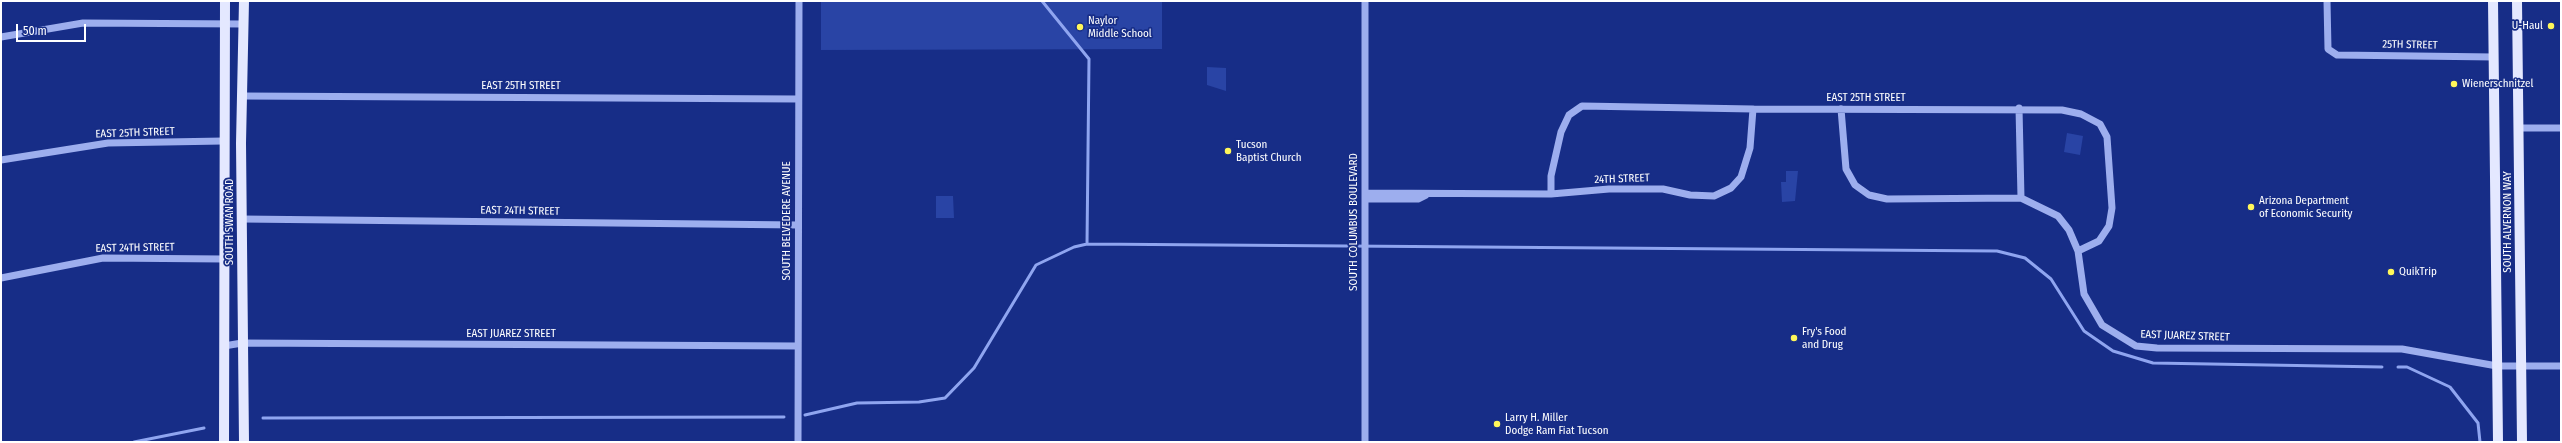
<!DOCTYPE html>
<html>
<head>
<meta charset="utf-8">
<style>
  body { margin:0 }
  #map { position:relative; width:2562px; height:443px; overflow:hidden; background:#172d87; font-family:"Fira Sans Condensed",sans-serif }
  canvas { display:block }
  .frame { position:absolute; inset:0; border:2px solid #fff; pointer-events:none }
  .scale { position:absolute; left:16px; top:24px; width:70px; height:18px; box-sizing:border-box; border:2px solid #fff; border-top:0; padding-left:5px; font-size:12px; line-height:14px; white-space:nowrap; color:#fff; -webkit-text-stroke:3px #172d87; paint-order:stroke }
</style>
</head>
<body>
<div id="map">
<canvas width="2562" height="443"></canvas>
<div class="frame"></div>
<div class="scale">50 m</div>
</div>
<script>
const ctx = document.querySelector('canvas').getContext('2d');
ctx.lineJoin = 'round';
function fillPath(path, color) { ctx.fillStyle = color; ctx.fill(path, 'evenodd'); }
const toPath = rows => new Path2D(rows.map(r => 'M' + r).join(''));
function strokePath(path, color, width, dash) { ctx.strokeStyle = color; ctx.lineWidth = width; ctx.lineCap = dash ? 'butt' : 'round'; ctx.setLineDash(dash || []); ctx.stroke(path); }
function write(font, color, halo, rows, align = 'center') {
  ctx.font = font + ' "Fira Sans Condensed",sans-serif'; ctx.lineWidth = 3.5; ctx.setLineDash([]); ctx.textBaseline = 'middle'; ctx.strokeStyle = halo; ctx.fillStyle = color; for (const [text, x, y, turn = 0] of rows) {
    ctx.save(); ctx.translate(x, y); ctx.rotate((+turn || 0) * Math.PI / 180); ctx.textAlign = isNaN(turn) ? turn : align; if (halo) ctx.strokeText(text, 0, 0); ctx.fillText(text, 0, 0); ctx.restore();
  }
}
fillPath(toPath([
  [821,1,1162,1,1162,49,821,50],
  [1207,67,1226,68,1226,91,1207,85],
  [2067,133,2083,136,2080,155,2064,152],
  [1786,171,1798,171,1795,201,1782,202,1781,182,1786,182],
  [936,196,953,196,954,218,936,218]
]), '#2944a5');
strokePath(toPath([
  [1042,1,1089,59,1087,244,1997,251,2025,258,2051,279,2084,331,2113,351,2153,363,2382,367],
  [2398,367,2407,367,2450,387,2478,423,2480,442],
  [805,415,857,403,919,402,945,398,974,368,1036,265,1074,247,1087,244],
  [263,418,784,417],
  [134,442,204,428]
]), '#8fa5f0', 3);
strokePath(toPath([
  [1365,1,1365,442],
  [2327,1,2328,49,2337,55,2494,57],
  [1,37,83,23,243,24],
  [243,96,798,99],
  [2019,108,2021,198],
  [1841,109,1846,169,1855,185,1869,195,1887,199,2021,198,2058,216,2069,230,2078,251,2084,294,2102,325,2136,346,2157,348,2402,349,2497,366,2561,366],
  [2520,128,2561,128],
  [1,160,108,143,223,141],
  [1365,193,1551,194,1609,189,1663,189,1690,195,1714,196,1731,188,1741,177,1750,148,1753,109],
  [1551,194,1551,176,1561,132,1569,115,1582,106,1753,109,2062,110,2081,114,2100,124,2107,137,2112,208,2109,226,2099,241,2078,251],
  [1365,199,1418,199,1426,195],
  [242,219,798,225],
  [1,278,103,258,224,259],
  [224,346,242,343,798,346],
  [798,442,799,1]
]), '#9daeee', 7);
strokePath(toPath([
  [244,1,241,143,244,442],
  [2493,1,2498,442],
  [2517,1,2522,442],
  [224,442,225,1]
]), '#e4e8ff', 10);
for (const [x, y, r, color] of [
  [2551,26,4,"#fff75a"],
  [1080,27,4,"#fff75a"],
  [2454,84,4,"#fff75a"],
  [1228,151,4,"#fff75a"],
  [2251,207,4,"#fff75a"],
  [2391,272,4,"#fff75a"],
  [1794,338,4,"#fff75a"],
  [1497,424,4,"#fff75a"]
]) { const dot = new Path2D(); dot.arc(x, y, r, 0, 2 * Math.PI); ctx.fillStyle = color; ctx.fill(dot); strokePath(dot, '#172d87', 1.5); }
write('11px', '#fff', '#172d87', [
  ["Naylor",1088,21],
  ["Middle School",1088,34],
  ["U-Haul",2543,26,"right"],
  ["Wienerschnitzel",2462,84],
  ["Tucson",1236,145],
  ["Baptist Church",1236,158],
  ["Arizona Department",2259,201],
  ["of Economic Security",2259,214],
  ["QuikTrip",2399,272],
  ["Fry's Food",1802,332],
  ["and Drug",1802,345],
  ["Larry H. Miller",1505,418],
  ["Dodge Ram Fiat Tucson",1505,431]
], 'left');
write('11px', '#fff', '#172d87', [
  ["25TH STREET",2410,45,1],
  ["EAST 25TH STREET",521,86],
  ["EAST 25TH STREET",1866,98],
  ["EAST 25TH STREET",135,133,-2],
  ["24TH STREET",1622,179,-2],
  ["EAST 24TH STREET",520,211,1],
  ["SOUTH BELVEDERE AVENUE",787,221,-90],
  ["SOUTH SWAN ROAD",230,222,-90],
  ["SOUTH COLUMBUS BOULEVARD",1354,222,-90],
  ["SOUTH ALVERNON WAY",2508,222,-90],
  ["EAST 24TH STREET",135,248,-1],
  ["EAST JUAREZ STREET",511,334],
  ["EAST JUAREZ STREET",2185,336,2]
]);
</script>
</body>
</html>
